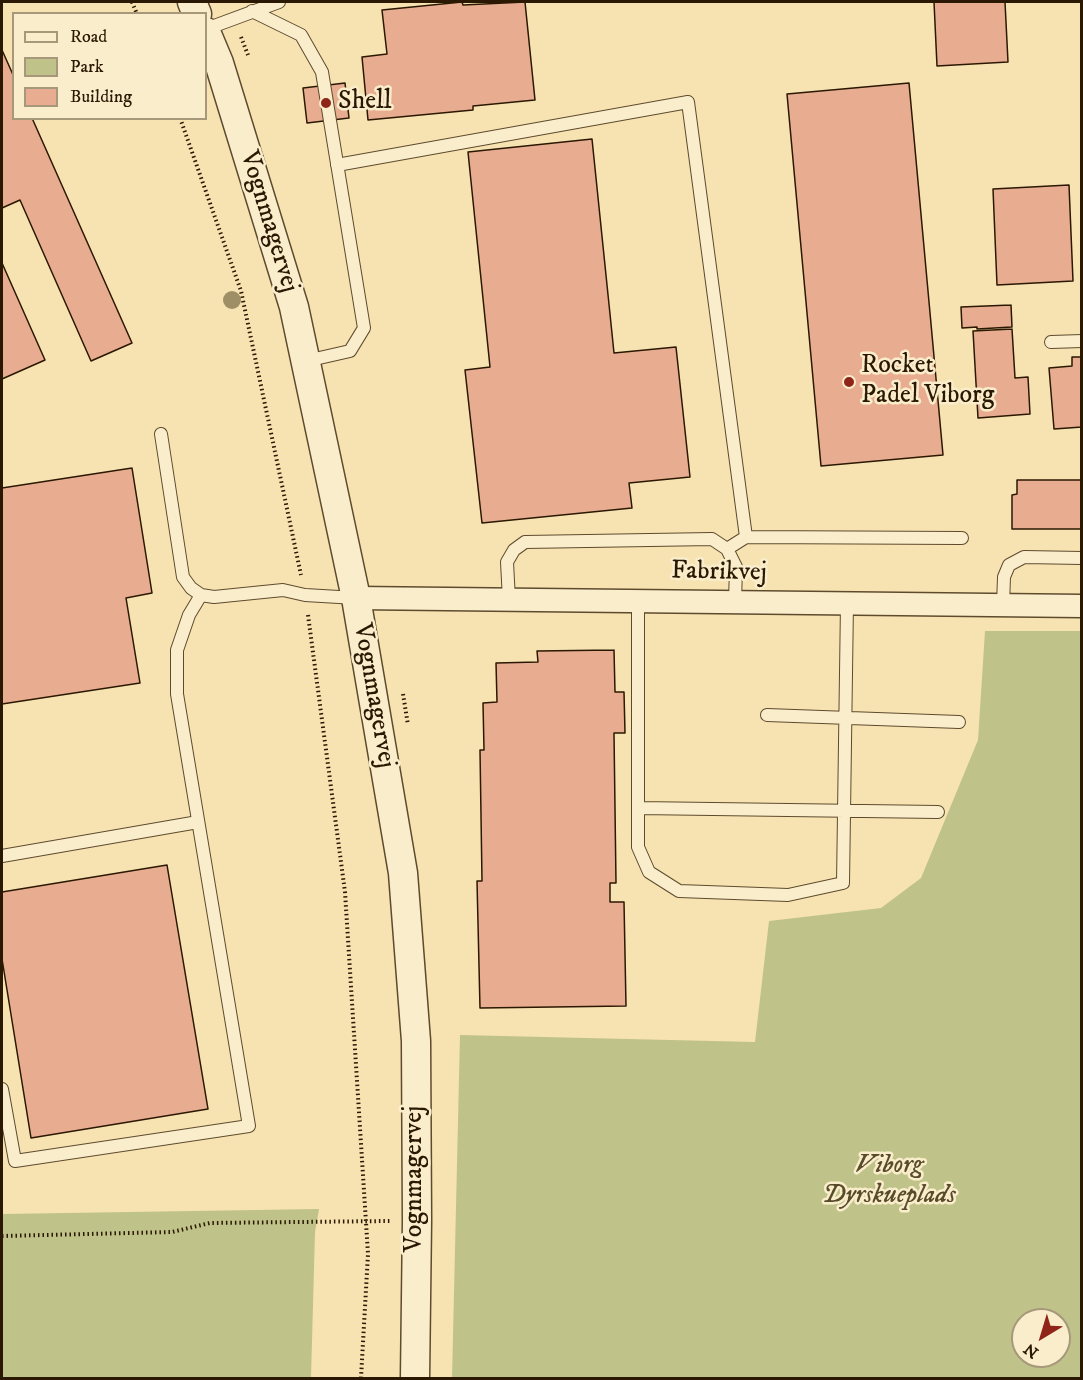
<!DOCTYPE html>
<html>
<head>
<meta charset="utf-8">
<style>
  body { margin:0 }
  #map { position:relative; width:1083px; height:1380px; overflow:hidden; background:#f7e3b1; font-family:"IM FELL DW Pica",serif }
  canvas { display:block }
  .frame { position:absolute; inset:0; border:3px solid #2b1802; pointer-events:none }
  .legend { position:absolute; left:12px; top:12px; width:195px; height:108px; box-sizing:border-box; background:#faedcc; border:2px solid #a7987b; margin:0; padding:8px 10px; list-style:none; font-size:18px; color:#2b1802 }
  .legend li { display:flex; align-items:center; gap:12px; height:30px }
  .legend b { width:30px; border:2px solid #a7987b }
  .north { position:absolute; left:1011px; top:1308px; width:60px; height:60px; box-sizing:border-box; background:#faedcc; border:2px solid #a7987b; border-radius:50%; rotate:218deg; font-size:16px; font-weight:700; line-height:24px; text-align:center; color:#2b1802 }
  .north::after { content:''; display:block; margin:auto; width:21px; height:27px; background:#8f2418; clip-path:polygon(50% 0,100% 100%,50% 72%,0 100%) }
</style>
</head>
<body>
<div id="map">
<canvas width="1083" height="1380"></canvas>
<div class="frame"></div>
<ul class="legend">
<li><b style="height:8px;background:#faedcc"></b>Road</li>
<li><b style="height:16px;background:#bfc389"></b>Park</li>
<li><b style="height:16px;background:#e8ad90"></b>Building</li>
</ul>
<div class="north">N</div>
</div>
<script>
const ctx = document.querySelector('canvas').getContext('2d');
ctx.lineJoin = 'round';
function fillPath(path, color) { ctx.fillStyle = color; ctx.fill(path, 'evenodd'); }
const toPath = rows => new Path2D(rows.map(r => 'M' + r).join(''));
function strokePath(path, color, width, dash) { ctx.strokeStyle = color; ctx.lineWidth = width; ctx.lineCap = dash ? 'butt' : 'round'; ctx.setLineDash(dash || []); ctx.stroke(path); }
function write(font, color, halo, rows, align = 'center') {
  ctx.font = font + ' "IM FELL DW Pica",serif'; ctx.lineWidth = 5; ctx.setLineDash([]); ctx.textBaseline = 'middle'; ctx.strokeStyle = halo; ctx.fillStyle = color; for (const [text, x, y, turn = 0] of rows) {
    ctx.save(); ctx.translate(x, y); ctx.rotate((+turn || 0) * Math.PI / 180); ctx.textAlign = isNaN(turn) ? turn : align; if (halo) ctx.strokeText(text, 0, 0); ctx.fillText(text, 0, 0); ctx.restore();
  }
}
fillPath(toPath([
  [985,631,1081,631,1081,1378,452,1378,460,1035,755,1042,769,921,881,908,921,878,978,740],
  [1023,1320,1059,1320,1059,1356,1023,1356],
  [319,1209,315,1232,311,1378,2,1378,2,1214]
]), '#bfc389');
const building = toPath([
  [462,2,463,5,525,2,535,100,473,106,473,110,368,120,362,57,387,54,382,10,462,2],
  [934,2,1005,2,1008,62,937,66,934,2],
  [2,50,14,77,14,118,32,118,132,343,91,361,20,200,2,208,2,50],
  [345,83,349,118,307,123,303,88,345,83],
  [909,83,943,455,821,466,787,94,909,83],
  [592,139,614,353,676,347,690,477,629,483,632,508,482,523,465,370,490,367,468,152,592,139],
  [1069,185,1073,281,997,285,993,189,1069,185],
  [2,263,45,360,2,379,2,263],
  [1011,305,1012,327,977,329,977,327,962,328,961,307,1011,305],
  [1012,329,1015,378,1028,377,1030,414,978,418,973,331,1012,329],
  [1072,357,1082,357,1082,427,1054,429,1049,368,1072,366,1072,357],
  [132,468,152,593,126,598,140,683,2,704,2,488,132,468],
  [1017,480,1082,480,1082,529,1012,529,1012,495,1017,494,1017,480],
  [614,650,615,692,624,692,625,733,614,733,616,883,610,883,610,902,624,902,626,1006,480,1008,477,881,482,881,480,750,484,750,483,703,497,702,496,663,538,662,537,651,614,650],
  [167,865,208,1109,31,1138,2,959,2,892,167,865]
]);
fillPath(building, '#e8ad90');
strokePath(building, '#2b1802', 1.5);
const service = toPath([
  [252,11,301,35,322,72,364,328,350,351,306,361],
  [206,29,279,2],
  [337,165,688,102,746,537],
  [1051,342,1082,341],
  [161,434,183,577,191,588,201,595,214,597,283,590,305,595,356,598],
  [727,549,746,537,962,538],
  [509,600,507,562,514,550,525,542,712,539,727,549,736,567,735,602],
  [638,601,638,847,649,872,679,891,788,895,843,883,847,603],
  [1003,605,1004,577,1009,565,1024,557,1082,558],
  [767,715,959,722],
  [638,808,938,812],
  [2,856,198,822],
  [2,1089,15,1161,249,1126,177,694,177,650,189,615,201,595]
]);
const minor = toPath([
  [356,598,1082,606]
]);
const tertiary = toPath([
  [192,2,197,14],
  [206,32,219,63,294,307,356,598,403,873,416,1041,417,1221,415,1378]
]);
strokePath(service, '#5e4b2e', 14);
strokePath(minor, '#5e4b2e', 25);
strokePath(tertiary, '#5e4b2e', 31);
strokePath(toPath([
  [132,2,137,14],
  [241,37,248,55],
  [180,118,241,291,301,575],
  [308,615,345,892,368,1254,361,1378],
  [403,694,408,725],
  [2,1236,172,1232,210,1223,390,1221]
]), '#2b1802', 4, [1.5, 3]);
strokePath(service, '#faedcc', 12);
strokePath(minor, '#faedcc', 22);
strokePath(tertiary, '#faedcc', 28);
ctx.fillStyle = '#9f8f67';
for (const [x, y] of [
  [232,300]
]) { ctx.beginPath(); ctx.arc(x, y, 9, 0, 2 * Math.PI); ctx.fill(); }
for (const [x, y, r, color] of [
  [326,103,6,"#8f2418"],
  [849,382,6,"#8f2418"]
]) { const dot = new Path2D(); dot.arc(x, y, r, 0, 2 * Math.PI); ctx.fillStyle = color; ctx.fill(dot); strokePath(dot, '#faedcc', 2); }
write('26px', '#2b1802', '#faedcc', [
  ["Shell",338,103],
  ["Rocket",861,367],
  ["Padel Viborg",861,397]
], 'left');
write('26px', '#2b1802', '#faedcc', [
  ["Vognmagervej",268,222,73],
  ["Fabrikvej",719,573,1],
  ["Vognmagervej",373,696,80],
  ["Vognmagervej",416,1179,-90]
]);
write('italic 26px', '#574b2a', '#faedcc', [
  ["Viborg",889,1167],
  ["Dyrskueplads",889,1197]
]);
</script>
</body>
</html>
